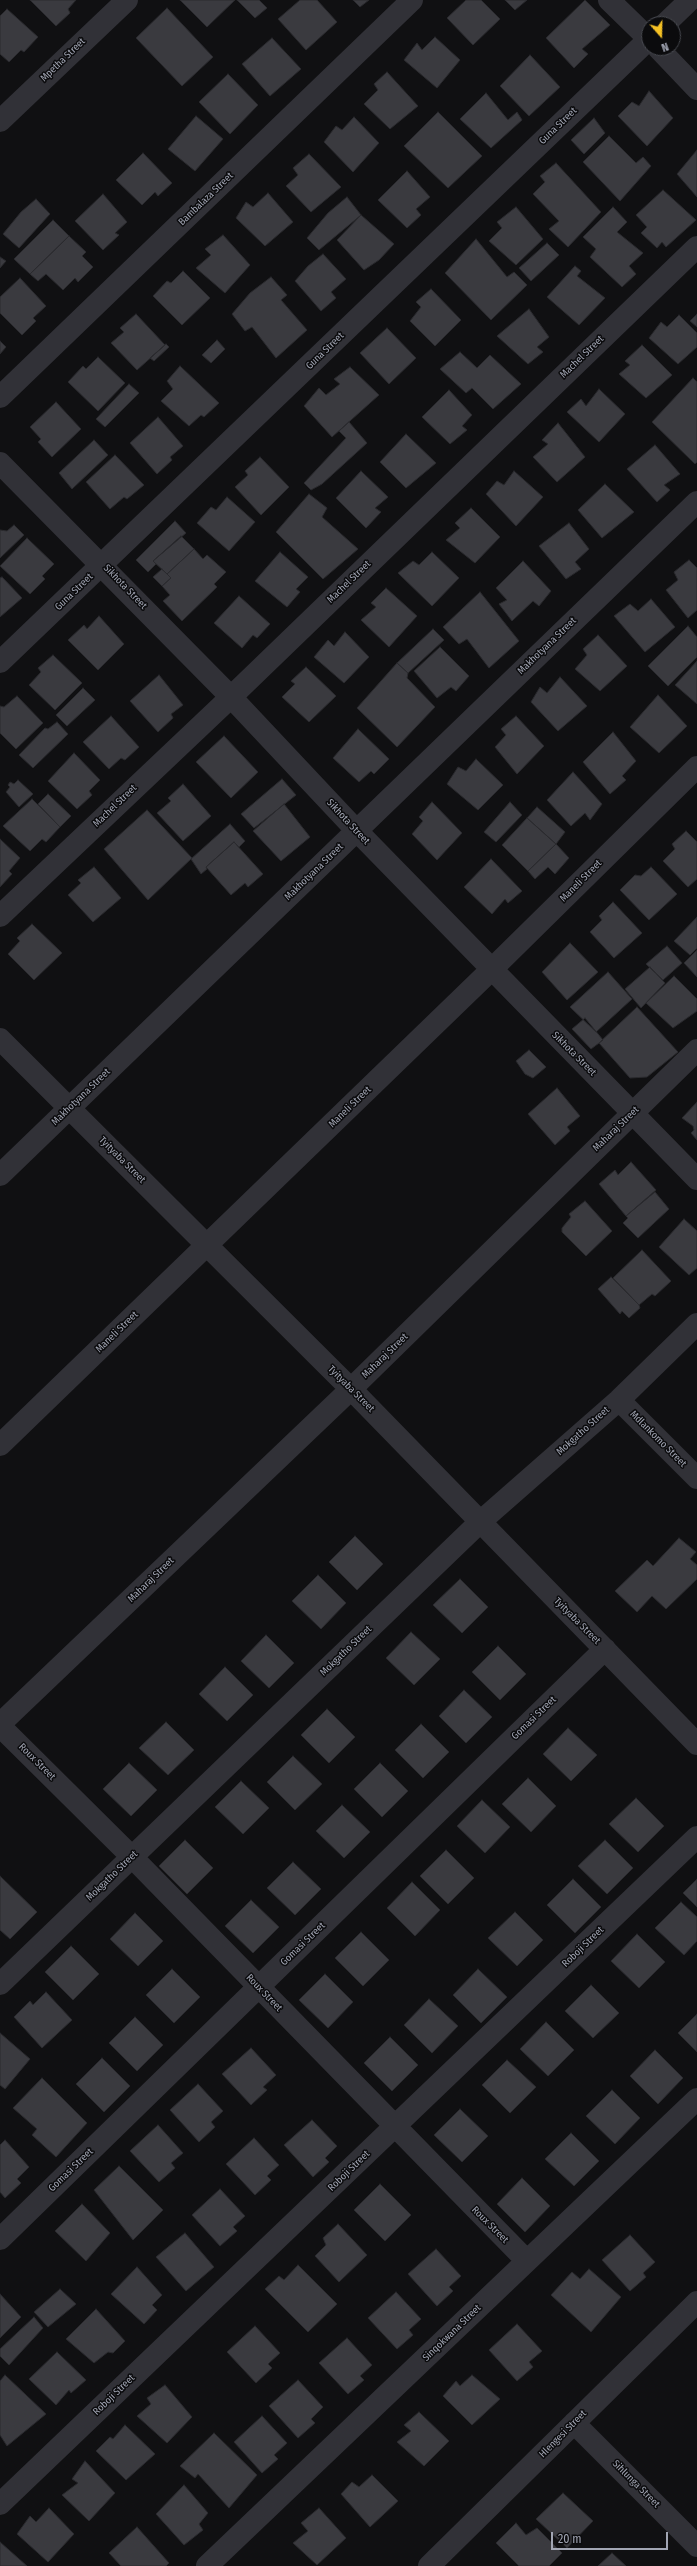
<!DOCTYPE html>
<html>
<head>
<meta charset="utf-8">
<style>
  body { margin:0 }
  #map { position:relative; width:697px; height:2566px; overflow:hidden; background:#101012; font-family:"Fira Sans Condensed",sans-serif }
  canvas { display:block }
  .north { position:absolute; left:641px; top:16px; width:40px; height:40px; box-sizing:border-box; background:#0b0b0d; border:1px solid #47494f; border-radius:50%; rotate:160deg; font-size:11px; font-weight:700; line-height:16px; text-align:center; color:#a1a5b3 }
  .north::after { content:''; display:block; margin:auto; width:14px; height:18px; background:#f5c125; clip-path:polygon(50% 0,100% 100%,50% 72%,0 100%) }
  .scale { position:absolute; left:551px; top:2532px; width:117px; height:18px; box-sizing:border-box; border:2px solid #a1a5b3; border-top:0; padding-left:5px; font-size:12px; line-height:14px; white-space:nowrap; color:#a1a5b3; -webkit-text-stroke:3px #0b0b0d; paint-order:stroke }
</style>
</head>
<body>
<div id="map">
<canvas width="697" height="2566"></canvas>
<div class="north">N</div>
<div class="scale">20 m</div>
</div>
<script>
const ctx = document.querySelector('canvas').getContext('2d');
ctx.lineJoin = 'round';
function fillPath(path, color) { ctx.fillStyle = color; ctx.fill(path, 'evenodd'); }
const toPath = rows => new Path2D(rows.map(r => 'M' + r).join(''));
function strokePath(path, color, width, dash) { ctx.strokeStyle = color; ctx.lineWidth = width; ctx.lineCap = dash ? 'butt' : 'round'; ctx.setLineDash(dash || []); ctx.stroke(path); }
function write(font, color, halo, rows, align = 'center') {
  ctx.font = font + ' "Fira Sans Condensed",sans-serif'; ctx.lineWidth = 3; ctx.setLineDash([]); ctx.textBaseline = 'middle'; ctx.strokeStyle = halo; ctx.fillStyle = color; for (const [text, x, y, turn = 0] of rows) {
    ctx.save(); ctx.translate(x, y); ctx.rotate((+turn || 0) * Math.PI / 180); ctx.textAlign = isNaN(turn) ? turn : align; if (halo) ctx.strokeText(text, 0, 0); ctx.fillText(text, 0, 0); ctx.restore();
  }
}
const building = toPath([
  [30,0,76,0,68,9,70,13,56,26,30,0],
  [180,0,235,0,207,27,180,0],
  [237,0,259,0,267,8,255,18,237,0],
  [300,0,317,0,337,22,306,50,278,19,300,0],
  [353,0,369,0,360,7,353,0],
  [466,0,481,0,500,19,473,45,447,18,466,0],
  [505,0,527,0,515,10,505,0],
  [585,0,610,25,582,49,588,54,574,68,546,38,585,0],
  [167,8,213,57,182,86,136,38,167,8],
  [7,9,38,37,24,52,21,50,9,62,0,54,0,16,7,9],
  [435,37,460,60,437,88,404,60,417,43,422,50,435,37],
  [272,38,301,69,270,96,242,64,272,38],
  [530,55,560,87,529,116,500,86,530,55],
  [387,72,418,106,390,129,364,104,378,90,374,84,387,72],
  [228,74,258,105,230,134,199,102,228,74],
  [649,91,673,118,647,146,618,116,632,102,639,106,649,91],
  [486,93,508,120,517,112,522,120,491,148,460,119,486,93],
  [438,112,482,156,448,188,404,146,438,112],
  [196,116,223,139,195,171,168,149,196,116],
  [354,117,379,143,353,172,324,142,336,126,342,130,354,117],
  [594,118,605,133,584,154,571,140,594,118],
  [609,136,636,163,643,157,651,166,620,201,583,162,609,136],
  [697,150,697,197,677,174,697,150],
  [143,153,172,183,158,196,155,192,142,205,116,180,143,153],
  [309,154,341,187,311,212,286,186,298,175,293,168,309,154],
  [556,163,601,212,568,247,549,229,559,221,533,194,545,182,540,176,556,163],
  [407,171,430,197,416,209,421,215,407,228,378,200,407,171],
  [663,190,696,220,666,247,662,242,657,248,641,233,647,227,636,215,663,190],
  [268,193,293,222,265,246,236,218,246,202,253,207,268,193],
  [103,194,127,222,115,233,119,235,103,250,75,221,103,194],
  [347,197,361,215,319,250,307,238,328,213,347,197],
  [36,199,50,214,19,248,3,234,21,212,36,199],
  [516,207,543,239,516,265,489,241,502,228,497,222,516,207],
  [613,207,627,222,617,232,643,253,629,266,636,274,622,287,590,257,596,249,583,237,613,207],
  [361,215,394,244,379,260,364,270,337,240,361,215],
  [53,220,69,236,30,274,14,259,53,220],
  [223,235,250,265,225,293,196,268,211,255,205,249,223,235],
  [69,236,86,252,82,256,93,267,78,282,75,278,63,290,46,274,38,281,30,274,69,236],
  [476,239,507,277,514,272,527,285,491,320,445,273,476,239],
  [547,243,559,255,531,281,519,268,547,243],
  [323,254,346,279,331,292,336,298,321,311,295,281,308,266,323,254],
  [0,257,6,261,0,268,0,257],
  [575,266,581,271,577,276,605,298,579,325,547,297,575,266],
  [183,271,210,298,182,325,153,296,167,281,171,283,183,271],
  [271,277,287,295,281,300,307,330,276,358,252,327,245,331,232,314,250,293,271,277],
  [20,278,46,306,33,318,36,321,22,335,0,313,0,297,20,278],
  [431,289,461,320,435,346,410,321,421,307,416,302,431,289],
  [529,309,549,337,537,347,543,352,528,364,497,336,529,309],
  [136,314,165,345,137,370,111,343,124,332,120,328,136,314],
  [697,314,697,327,690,321,697,314],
  [679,315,697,333,697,347,678,364,649,338,661,322,667,327,679,315],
  [387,328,416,358,389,384,360,353,387,328],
  [217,340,225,349,211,363,202,355,217,340],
  [0,341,6,347,0,354,0,341],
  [166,344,169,347,154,361,150,358,166,344],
  [642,345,672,375,646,398,619,374,630,365,625,361,642,345],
  [460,352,477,368,490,355,521,384,493,409,472,388,466,393,440,369,460,352],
  [98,357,125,383,98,411,68,382,83,366,86,369,98,357],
  [180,366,219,403,204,417,201,415,189,426,161,401,173,389,167,381,180,366],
  [350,367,379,395,332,437,304,406,319,388,326,395,340,384,334,379,350,367],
  [693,378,697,382,697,462,695,464,652,422,693,378],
  [129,384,139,393,105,427,96,419,129,384],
  [599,389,625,414,599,442,567,412,581,399,586,406,599,389],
  [449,390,472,415,462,426,467,430,450,444,422,417,449,390],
  [56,402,81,429,52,457,38,442,41,439,30,427,56,402],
  [158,417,183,446,170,457,172,460,157,474,130,443,158,417],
  [349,422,367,443,322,484,311,490,304,483,346,438,339,431,349,422],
  [558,423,585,457,557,482,533,457,548,444,542,440,558,423],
  [406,434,436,463,406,488,380,462,406,434],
  [94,440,108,455,72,489,59,473,94,440],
  [655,445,680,474,664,485,670,490,657,502,627,469,655,445],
  [115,455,144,485,127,499,124,497,110,509,86,482,115,455],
  [260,457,289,487,261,515,235,487,248,475,245,471,260,457],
  [361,471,388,497,375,508,381,512,366,528,336,498,361,471],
  [514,471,543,497,516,526,486,494,497,481,504,485,514,471],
  [605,484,634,512,602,538,578,510,605,484],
  [309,494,327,508,322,517,358,549,323,579,276,532,309,494],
  [227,497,255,522,229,551,197,523,211,507,216,510,227,497],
  [471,508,500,537,475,563,446,540,460,528,455,523,471,508],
  [175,521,186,533,153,561,156,564,148,572,136,560,175,521],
  [569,523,589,549,575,562,581,569,566,579,539,546,569,523],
  [14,525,24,535,0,558,0,530,7,531,14,525],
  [181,536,194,549,167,574,153,561,181,536],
  [27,538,54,564,42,576,45,579,30,594,0,566,27,538],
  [194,549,203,559,207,555,226,572,214,584,217,587,182,621,163,601,170,595,162,586,171,578,167,574,194,549],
  [280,552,308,577,296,589,300,592,287,607,255,581,280,552],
  [432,552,459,578,432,606,398,573,413,561,419,565,432,552],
  [689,560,697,568,697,610,688,618,666,590,678,580,674,572,689,560],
  [523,561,551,591,539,606,533,601,512,621,499,604,507,600,496,588,523,561],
  [162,569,171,578,162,586,153,577,162,569],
  [2,577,22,598,0,617,0,578,2,577],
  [386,588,417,616,389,647,361,620,376,607,371,603,386,588],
  [480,592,519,641,489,668,467,639,459,644,443,627,480,592],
  [239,596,270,624,257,638,253,635,242,648,214,623,239,596],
  [651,599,675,627,645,652,614,616,630,604,638,611,651,599],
  [99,616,124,644,98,670,68,640,84,625,87,629,99,616],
  [688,626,697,637,697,657,668,686,648,666,688,626],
  [433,629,444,640,408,673,397,663,433,629],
  [345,632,369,657,344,683,314,657,328,640,334,646,345,632],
  [598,635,627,666,600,691,575,669,587,655,583,649,598,635],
  [440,647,469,676,456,691,451,687,437,698,414,671,440,647],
  [53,655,82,683,55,710,29,685,41,672,38,668,53,655],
  [697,661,697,704,675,685,697,661],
  [397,663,408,673,407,678,435,707,397,747,357,708,397,663],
  [306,667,336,696,309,722,282,697,295,684,291,681,306,667],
  [159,675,183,705,171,714,173,718,158,732,130,701,159,675],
  [560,677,587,706,558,731,531,702,540,687,547,693,560,677],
  [83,688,95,700,67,726,56,715,83,688],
  [658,695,687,726,659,753,630,727,658,695],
  [17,696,43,723,16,749,0,733,0,706,4,707,17,696],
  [111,716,139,747,125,760,121,758,109,769,83,742,111,716],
  [516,716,544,746,517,774,495,747,506,735,501,729,516,716],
  [57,722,68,734,33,768,19,755,45,728,48,729,57,722],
  [358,729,389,759,374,774,371,771,359,782,333,758,358,729],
  [613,732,636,761,622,776,626,780,610,794,583,762,613,732],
  [224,736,258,772,231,798,196,762,224,736],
  [74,753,100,780,89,791,92,795,77,809,48,781,74,753],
  [476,759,503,785,478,810,447,784,458,767,466,771,476,759],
  [573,772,602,804,590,820,585,813,571,826,547,800,573,772],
  [282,779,296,795,254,828,241,814,282,779],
  [18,780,33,794,19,807,6,792,10,787,8,785,10,782,14,784,18,780],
  [183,784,211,816,183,841,157,813,171,801,168,798,183,784],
  [48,794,71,816,60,827,38,804,48,794],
  [32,799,60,827,46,842,42,839,30,851,3,826,32,799],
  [432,802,462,833,437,860,412,834,423,821,419,817,432,802],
  [510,802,522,815,496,842,484,832,510,802],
  [284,804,310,837,281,861,253,831,284,804],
  [537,807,565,832,556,844,527,818,537,807],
  [147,810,192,858,148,900,104,849,147,810],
  [527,818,556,844,528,871,502,845,527,818],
  [230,824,245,841,239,847,234,842,206,867,207,869,201,874,191,859,230,824],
  [686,831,697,842,697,879,688,887,663,861,675,849,672,844,686,831],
  [0,839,20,858,9,871,12,874,0,887,0,839],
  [234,842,263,874,248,887,245,883,231,895,206,867,234,842],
  [556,844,569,858,555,874,548,867,535,879,528,871,556,844],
  [491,859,522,891,508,903,505,899,492,914,464,887,491,859],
  [94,867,121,898,93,922,68,895,81,883,78,880,94,867],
  [651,867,677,894,649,920,620,890,635,875,641,876,651,867],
  [613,902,642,933,614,958,590,932,602,920,599,916,613,902],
  [697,917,697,948,690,955,674,941,697,917],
  [32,924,62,953,34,980,8,954,20,941,17,938,32,924],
  [570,943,598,972,567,1000,542,972,570,943],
  [667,946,682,963,663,980,646,964,667,946],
  [697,950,697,977,684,963,697,950],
  [650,967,665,983,641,1008,625,989,650,967],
  [608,972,632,999,596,1032,570,1007,608,972],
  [674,976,697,999,697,1011,673,1028,646,1003,674,976],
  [637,1007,678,1052,647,1077,630,1078,599,1043,637,1007],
  [585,1018,603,1040,591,1049,572,1029,585,1018],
  [529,1050,546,1067,533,1078,525,1074,516,1061,529,1050],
  [557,1088,580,1116,567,1127,570,1131,555,1145,528,1114,557,1088],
  [697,1102,697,1140,691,1133,694,1130,693,1126,682,1118,697,1102],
  [631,1162,656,1190,626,1216,599,1184,615,1170,618,1175,631,1162],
  [655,1192,669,1209,638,1238,623,1223,628,1218,626,1216,655,1192],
  [585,1201,612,1231,586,1256,562,1232,562,1228,571,1217,569,1214,585,1201],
  [684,1219,697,1231,697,1268,689,1275,659,1247,684,1219],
  [642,1250,671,1281,655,1296,652,1294,639,1305,613,1278,642,1250],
  [611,1277,639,1305,640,1308,629,1318,622,1311,620,1314,598,1289,611,1277],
  [355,1536,383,1564,357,1590,329,1562,355,1536],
  [679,1538,696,1552,690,1559,697,1565,697,1579,666,1609,652,1596,637,1612,615,1591,647,1560,653,1566,679,1538],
  [318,1575,346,1603,321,1629,292,1601,318,1575],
  [460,1579,488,1607,462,1633,433,1605,460,1579],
  [411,1632,440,1659,414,1685,386,1658,411,1632],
  [266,1635,294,1663,269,1688,241,1661,266,1635],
  [498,1646,526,1674,500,1700,472,1672,498,1646],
  [225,1667,253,1695,227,1721,199,1694,225,1667],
  [464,1690,492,1717,466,1743,439,1716,464,1690],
  [327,1709,355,1737,329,1763,301,1735,327,1709],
  [166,1722,194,1750,168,1775,139,1748,166,1722],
  [421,1724,449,1752,423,1778,395,1750,421,1724],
  [568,1728,597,1755,571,1781,543,1754,568,1728],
  [293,1756,322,1784,295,1810,267,1782,293,1756],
  [129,1763,157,1790,131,1816,103,1789,129,1763],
  [380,1763,408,1791,382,1817,354,1789,380,1763],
  [528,1778,556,1806,531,1832,502,1804,528,1778],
  [241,1781,269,1808,243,1834,215,1807,241,1781],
  [636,1798,664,1826,638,1852,609,1824,636,1798],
  [482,1800,510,1827,485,1853,457,1826,482,1800],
  [342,1805,370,1832,344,1858,316,1831,342,1805],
  [185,1840,213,1868,187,1894,159,1866,185,1840],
  [605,1840,633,1868,607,1894,578,1866,605,1840],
  [446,1850,474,1878,448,1904,420,1876,446,1850],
  [293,1862,321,1889,295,1915,267,1888,293,1862],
  [0,1876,37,1912,10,1939,0,1930,0,1876],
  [573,1879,601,1907,575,1933,547,1905,573,1879],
  [697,1879,697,1907,683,1893,697,1879],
  [412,1882,440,1910,415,1936,387,1908,412,1882],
  [251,1900,279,1927,253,1953,225,1926,251,1900],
  [681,1902,697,1917,697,1941,684,1955,655,1928,681,1902],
  [515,1912,543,1940,517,1966,488,1938,515,1912],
  [135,1913,163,1941,138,1966,110,1939,135,1913],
  [361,1932,389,1960,363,1986,335,1958,361,1932],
  [637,1934,665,1962,639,1988,611,1961,637,1934],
  [71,1946,99,1974,73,2000,45,1972,71,1946],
  [172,1969,200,1997,174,2023,146,1995,172,1969],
  [478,1969,507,1997,481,2023,453,1995,478,1969],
  [325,1974,353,2002,328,2028,299,2000,325,1974],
  [591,1985,619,2013,593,2038,565,2011,591,1985],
  [46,1992,72,2020,42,2048,14,2017,30,2001,33,2005,46,1992],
  [429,1999,458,2026,432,2053,404,2025,429,1999],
  [697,2014,697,2052,678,2033,697,2014],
  [135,2017,163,2045,137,2071,109,2043,135,2017],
  [546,2022,574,2050,548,2076,520,2049,546,2022],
  [0,2033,30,2059,5,2089,0,2085,0,2033],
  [390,2037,418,2065,392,2091,364,2063,390,2037],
  [251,2048,276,2075,263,2087,267,2090,251,2105,222,2074,251,2048],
  [655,2050,683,2078,658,2104,630,2076,655,2050],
  [102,2058,130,2086,104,2112,76,2084,102,2058],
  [507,2060,536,2087,510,2113,482,2085,507,2060],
  [42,2078,87,2123,56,2157,32,2135,37,2129,13,2108,42,2078],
  [198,2084,223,2111,211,2122,215,2127,199,2142,170,2110,198,2084],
  [612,2090,640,2118,615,2144,586,2116,612,2090],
  [460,2109,488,2136,462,2162,434,2135,460,2109],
  [312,2120,337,2146,325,2158,329,2162,313,2177,284,2145,312,2120],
  [158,2125,183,2153,171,2163,175,2168,159,2182,130,2151,158,2125],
  [571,2133,599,2161,574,2186,545,2159,571,2133],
  [254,2138,279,2165,267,2176,271,2180,255,2195,226,2164,254,2138],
  [5,2140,29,2167,17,2179,21,2183,5,2198,0,2192,0,2145,5,2140],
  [119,2166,163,2210,133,2240,94,2190,119,2166],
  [522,2178,550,2206,525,2232,497,2204,522,2178],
  [380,2184,411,2215,385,2241,354,2210,380,2184],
  [220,2189,245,2216,233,2227,237,2231,220,2246,192,2215,220,2189],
  [82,2204,110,2233,86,2261,55,2231,82,2204],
  [338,2224,367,2255,339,2282,315,2256,326,2245,323,2238,338,2224],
  [185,2233,214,2267,186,2291,156,2257,185,2233],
  [630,2235,655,2262,643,2273,646,2277,630,2291,602,2260,630,2235],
  [436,2249,461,2276,449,2287,453,2291,437,2306,408,2274,436,2249],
  [298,2265,337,2304,308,2332,265,2289,279,2276,284,2280,298,2265],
  [137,2267,162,2295,152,2305,157,2310,144,2324,111,2294,137,2267],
  [589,2269,621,2297,591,2332,551,2295,572,2272,580,2279,589,2269],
  [60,2289,76,2304,48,2327,34,2312,60,2289],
  [396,2292,421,2319,409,2330,413,2335,397,2349,368,2318,396,2292],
  [0,2294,21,2317,0,2338,0,2294],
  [96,2309,125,2341,113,2353,108,2352,94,2363,66,2339,96,2309],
  [34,2317,43,2328,9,2365,0,2356,0,2349,34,2317],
  [517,2324,542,2351,529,2362,533,2367,517,2381,489,2350,517,2324],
  [255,2326,280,2353,268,2364,272,2368,256,2383,227,2352,255,2326],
  [347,2338,372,2365,360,2376,364,2380,348,2394,319,2363,347,2338],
  [57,2352,86,2380,71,2393,69,2390,56,2405,29,2379,57,2352],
  [5,2375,46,2414,7,2446,0,2435,0,2381,5,2375],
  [472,2375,500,2399,472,2425,443,2396,456,2381,460,2386,472,2375],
  [298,2380,323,2407,311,2419,315,2423,298,2438,269,2406,298,2380],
  [165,2385,192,2417,167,2443,137,2416,151,2404,147,2398,165,2385],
  [419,2412,449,2441,424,2466,397,2442,411,2431,404,2425,419,2412],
  [262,2416,287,2443,274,2455,278,2459,262,2473,234,2442,262,2416],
  [125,2425,155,2454,126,2480,96,2451,110,2437,113,2439,125,2425],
  [214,2433,257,2475,229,2508,198,2474,195,2478,180,2466,214,2433],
  [85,2461,115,2493,89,2521,62,2495,78,2483,72,2479,85,2461],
  [372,2475,398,2501,370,2527,341,2494,352,2482,359,2487,372,2475],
  [184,2485,208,2513,199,2524,203,2530,184,2545,156,2514,184,2485],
  [563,2493,593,2521,567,2548,536,2519,563,2493],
  [49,2508,74,2534,48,2562,17,2534,30,2516,36,2522,49,2508],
  [319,2508,346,2538,317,2565,293,2543,308,2531,301,2523,319,2508],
  [516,2523,526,2535,537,2528,562,2553,549,2566,519,2566,496,2543,516,2523],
  [137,2527,169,2563,166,2566,121,2566,109,2553,137,2527],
  [0,2542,27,2566,0,2566,0,2542],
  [612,2553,626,2566,598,2566,612,2553]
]);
fillPath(building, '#3a3a3f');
strokePath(building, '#2a2a2e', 1);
strokePath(toPath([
  [609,0,649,39],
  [665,24,690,0],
  [658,48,697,89],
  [0,121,127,0],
  [0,397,412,0],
  [0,463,231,697,356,830,697,1179],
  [0,662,649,39],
  [0,916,231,697,697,247],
  [0,1039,351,1389,697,1744],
  [0,1175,697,502],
  [619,1400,697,1478],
  [0,1445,491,970,697,767],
  [0,1724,351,1389,697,1050],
  [0,1726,132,1857,527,2261],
  [0,1984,480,1522,619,1400,697,1324],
  [0,2239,605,1649],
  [574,2423,697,2546],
  [0,2504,697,1837],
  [207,2566,697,2099],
  [429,2566,697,2302]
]), '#313137', 22);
write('10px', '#a1a5b3', '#0b0b0d', [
  ["Mpetha Street",63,60,-44],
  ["Guna Street",558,126,-44],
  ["Bambalaza Street",206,199,-44],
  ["Guna Street",325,351,-44],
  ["Machel Street",582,357,-44],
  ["Machel Street",349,582,-44],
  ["Sikhota Street",125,587,46],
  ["Guna Street",74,592,-44],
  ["Makhotyana Street",547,646,-44],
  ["Machel Street",115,806,-44],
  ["Sikhota Street",348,822,47],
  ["Makhotyana Street",314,872,-44],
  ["Maneli Street",581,881,-45],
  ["Sikhota Street",574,1054,45],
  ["Makhotyana Street",81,1097,-44],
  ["Maneli Street",350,1107,-44],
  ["Maharaj Street",616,1129,-44],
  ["Tyityaba Street",122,1160,45],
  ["Maneli Street",117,1332,-44],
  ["Maharaj Street",385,1356,-44],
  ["Tyityaba Street",351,1389,45],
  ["Mokgatho Street",583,1431,-42],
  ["Mdlankomo Street",658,1439,45],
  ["Maharaj Street",151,1580,-44],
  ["Tyityaba Street",577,1621,45],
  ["Mokgatho Street",346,1651,-44],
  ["Gomasi Street",534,1718,-44],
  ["Roux Street",37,1762,45],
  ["Mokgatho Street",112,1876,-44],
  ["Gomasi Street",303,1944,-44],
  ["Roboji Street",583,1947,-44],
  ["Roux Street",264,1993,46],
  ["Gomasi Street",71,2170,-44],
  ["Roboji Street",349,2171,-44],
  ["Roux Street",490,2225,45],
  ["Sinqokwana Street",452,2333,-44],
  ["Roboji Street",114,2395,-44],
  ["Hlengesi Street",563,2434,-45],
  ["Sihlunga Street",636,2484,45]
]);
</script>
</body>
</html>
